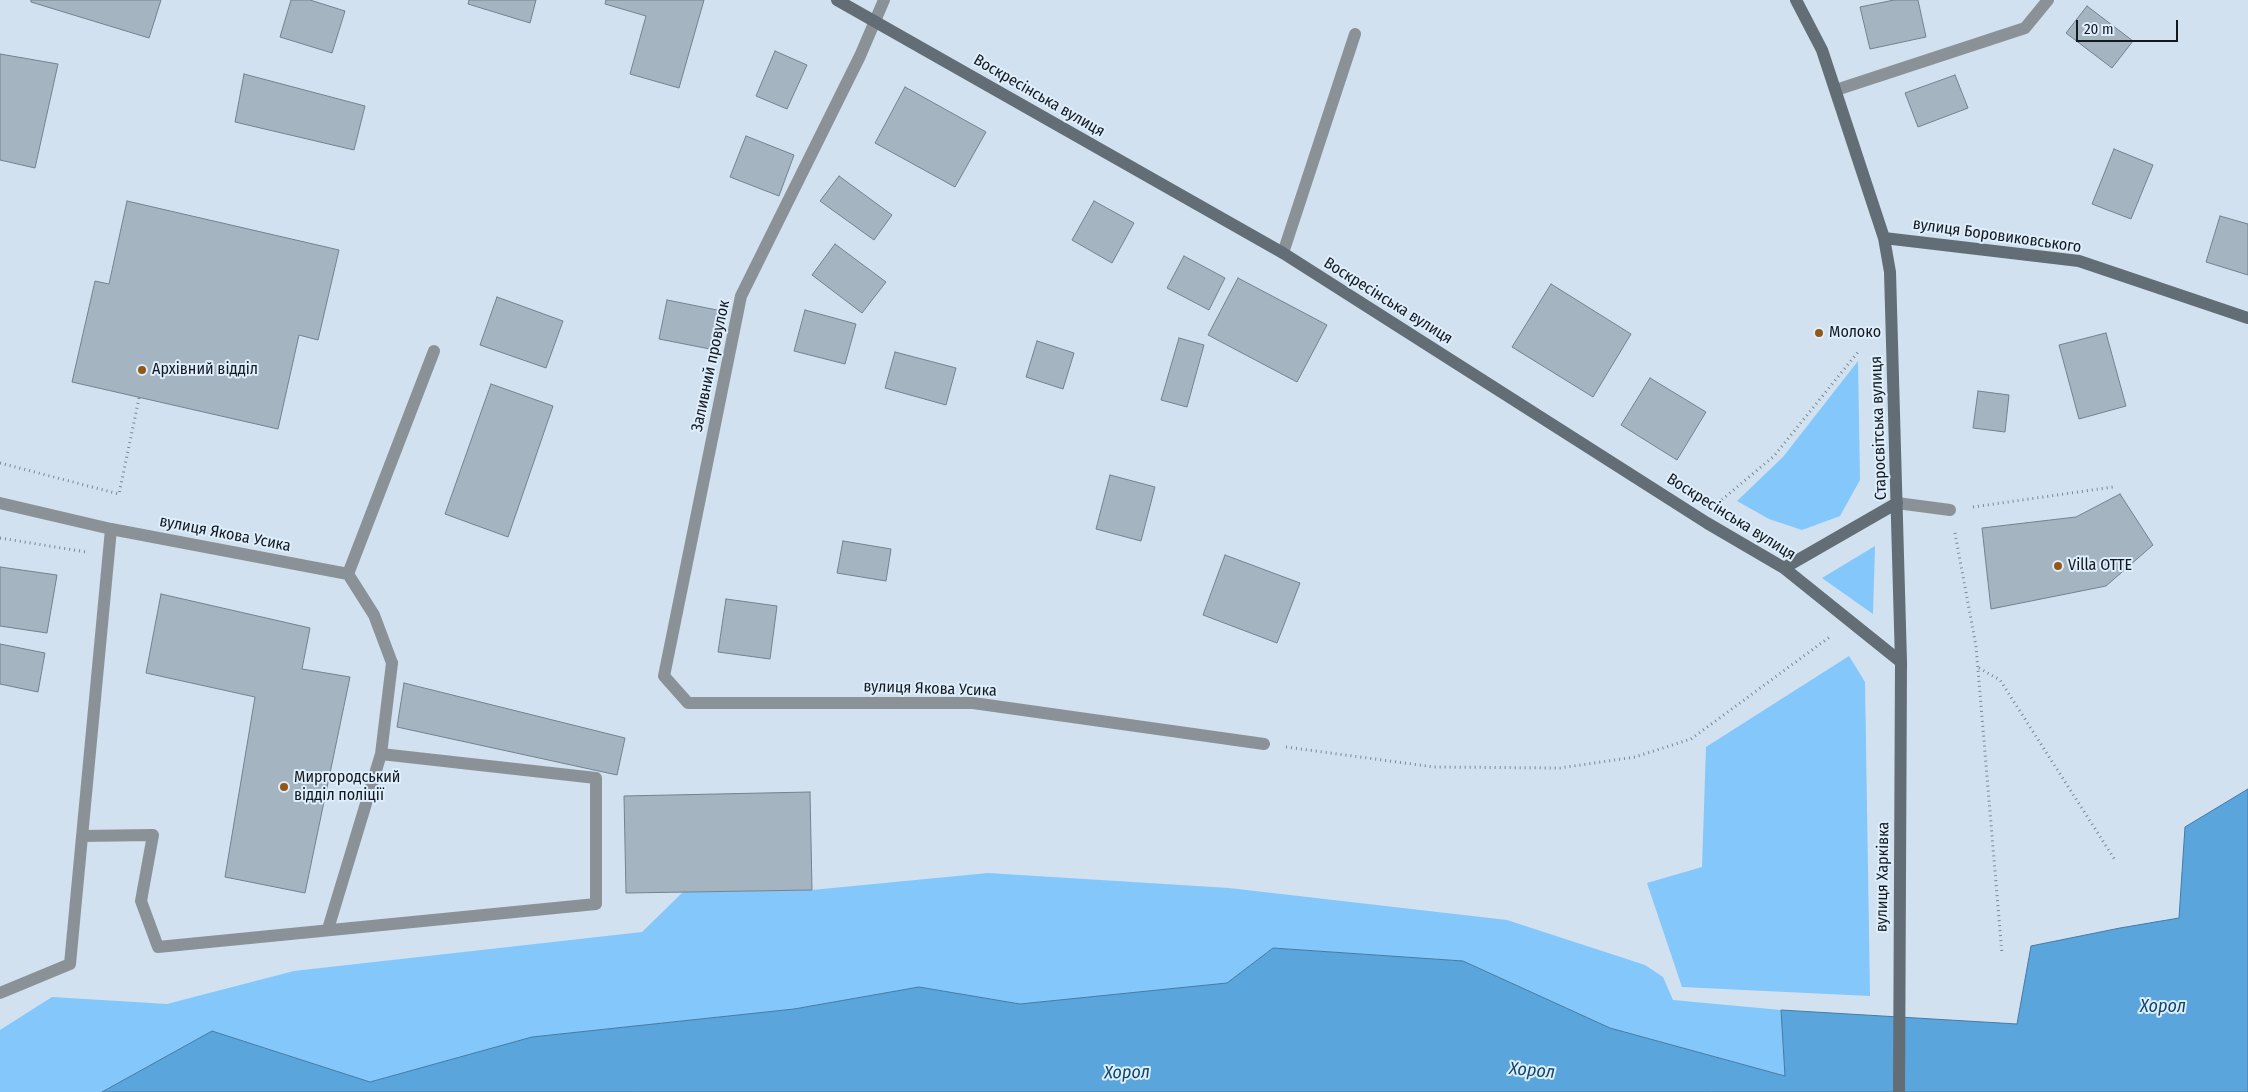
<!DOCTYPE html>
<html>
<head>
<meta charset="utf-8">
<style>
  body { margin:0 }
  #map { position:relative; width:2248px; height:1092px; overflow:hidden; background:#d1e1ef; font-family:"Fira Sans Condensed",sans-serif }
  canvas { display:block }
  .scale { position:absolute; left:2076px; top:20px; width:102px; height:22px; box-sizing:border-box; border:2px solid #13191e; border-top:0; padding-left:6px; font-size:15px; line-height:18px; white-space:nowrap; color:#13191e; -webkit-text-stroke:4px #deeefc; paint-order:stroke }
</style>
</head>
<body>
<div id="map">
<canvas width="2248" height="1092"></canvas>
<div class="scale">20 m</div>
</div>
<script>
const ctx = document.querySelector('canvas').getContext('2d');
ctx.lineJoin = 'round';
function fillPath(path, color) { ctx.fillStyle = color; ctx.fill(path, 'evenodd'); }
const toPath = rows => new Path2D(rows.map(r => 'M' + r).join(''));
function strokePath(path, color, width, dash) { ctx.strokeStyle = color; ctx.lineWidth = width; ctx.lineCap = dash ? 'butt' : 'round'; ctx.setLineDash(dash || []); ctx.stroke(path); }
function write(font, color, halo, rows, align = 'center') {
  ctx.font = font + ' "Fira Sans Condensed",sans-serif'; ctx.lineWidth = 4; ctx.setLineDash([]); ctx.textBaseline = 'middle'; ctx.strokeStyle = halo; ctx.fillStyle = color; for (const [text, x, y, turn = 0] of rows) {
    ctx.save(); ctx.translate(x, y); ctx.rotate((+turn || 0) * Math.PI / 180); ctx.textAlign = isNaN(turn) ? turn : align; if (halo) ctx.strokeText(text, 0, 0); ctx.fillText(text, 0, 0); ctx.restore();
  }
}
fillPath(toPath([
  [1858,361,1860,480,1840,516,1802,530,1769,519,1737,501,1783,457],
  [1875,546,1873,613,1873,614,1822,578],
  [1849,656,1865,682,1870,996,1682,987,1647,883,1702,867,1706,747],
  [988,873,1229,888,1507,920,1645,965,1663,977,1673,1000,1781,1010,1786,1076,1610,1028,1463,961,1273,948,1227,983,1020,1004,919,987,794,1009,532,1037,370,1082,212,1031,102,1092,0,1092,0,1030,52,997,167,1004,294,971,642,932,683,892,812,890]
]), '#84c7fa');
const water = toPath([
  [2248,789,2248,1092,102,1092,212,1031,370,1082,532,1037,794,1009,919,987,1020,1004,1227,983,1273,948,1463,961,1610,1028,1785,1076,1781,1010,2017,1024,2031,946,2120,928,2179,918,2185,827,2248,789]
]);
fillPath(water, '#5aa5dc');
strokePath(water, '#457ba3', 1);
const building = toPath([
  [31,0,161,0,149,38,31,2,31,0],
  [291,0,310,0,345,11,332,53,280,37,291,0],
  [469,0,536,0,530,23,468,4,469,0],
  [606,0,704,0,679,88,630,74,646,16,605,4,606,0],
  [1894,0,1918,0,1926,37,1870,49,1860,7,1894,0],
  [2087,6,2133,41,2112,68,2066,33,2087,6],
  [775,51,807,65,787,109,756,96,775,51],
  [0,54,58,64,35,168,0,160,0,54],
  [244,74,365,106,354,150,235,122,244,74],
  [1955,75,1968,108,1918,127,1905,93,1955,75],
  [905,87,986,132,955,187,875,143,905,87],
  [746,136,794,155,779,196,730,177,746,136],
  [2114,149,2153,165,2131,219,2092,204,2114,149],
  [839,176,892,215,874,240,820,201,839,176],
  [127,201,339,250,318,340,299,335,278,429,72,382,95,281,109,284,127,201],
  [1094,201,1134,223,1112,263,1072,240,1094,201],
  [2220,216,2248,224,2248,275,2206,262,2220,216],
  [835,244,886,282,862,313,812,275,835,244],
  [1184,256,1225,278,1209,310,1167,288,1184,256],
  [1238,278,1327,325,1297,382,1208,335,1238,278],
  [1551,284,1631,334,1593,397,1512,347,1551,284],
  [497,297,563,321,546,368,480,345,497,297],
  [667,300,722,311,715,350,659,339,667,300],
  [805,310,856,324,845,364,794,351,805,310],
  [2106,333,2126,406,2079,419,2059,345,2106,333],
  [1179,338,1204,345,1187,407,1161,400,1179,338],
  [1037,341,1074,353,1063,389,1026,377,1037,341],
  [895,352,956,368,946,405,885,388,895,352],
  [1650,378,1706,412,1677,460,1621,425,1650,378],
  [491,384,553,406,508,537,445,514,491,384],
  [1978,391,2009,395,2005,432,1973,428,1978,391],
  [1110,475,1155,487,1141,541,1096,529,1110,475],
  [2120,494,2153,545,2106,586,1991,609,1982,528,2076,517,2120,494],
  [843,541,891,549,886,581,837,573,843,541],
  [1225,555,1300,583,1277,643,1203,615,1225,555],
  [0,567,57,575,47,633,0,626,0,567],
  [161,594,310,628,302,669,350,677,305,893,225,877,255,697,146,673,161,594],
  [726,599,777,606,770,659,718,652,726,599],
  [0,644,45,653,38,692,0,684,0,644],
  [404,683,625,738,617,775,397,727,404,683],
  [810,792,812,890,626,893,624,796,810,792]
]);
fillPath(building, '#a5b4c1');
strokePath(building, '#73828e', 1);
strokePath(toPath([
  [0,463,119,494,139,398],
  [1718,503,1774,456,1858,352],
  [1973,507,2113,487],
  [1955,533,1976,646,2002,954],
  [0,538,86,552],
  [1979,668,2000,680,2115,860],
  [1286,747,1434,767,1560,768,1635,757,1691,739,1831,636]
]), '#7d8892', 3, [1, 4]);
strokePath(toPath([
  [1836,90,2025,28,2048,0],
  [1283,253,1355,34],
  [348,574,434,351],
  [82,836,153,835,141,901,158,947,596,904,596,778,381,754],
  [328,929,381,754,392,663],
  [0,993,70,964,111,529]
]), '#8b9297', 12);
strokePath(toPath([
  [884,0,860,56,741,296,664,676,688,703,973,703,1264,744],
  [0,503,111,529,348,574,374,615,392,663],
  [1897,503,1950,510]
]), '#8b9297', 12);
strokePath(toPath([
  [837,0,1283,253,1707,523,1784,568,1901,662],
  [1796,0,1822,50,1884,238,1890,272,1901,662,1899,1092],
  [1884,238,2079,261,2248,318],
  [1784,568,1897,503]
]), '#636d75', 12);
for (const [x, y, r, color] of [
  [1819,333,5,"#935817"],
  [142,370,5,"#935817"],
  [2058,566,5,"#935817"],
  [284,787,5,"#935817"]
]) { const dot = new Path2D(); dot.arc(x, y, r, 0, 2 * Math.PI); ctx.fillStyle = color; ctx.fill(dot); strokePath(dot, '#deeefc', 2); }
write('16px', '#13191e', '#deeefc', [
  ["Воскресінська вулиця",1039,96,30],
  ["вулиця Боровиковського",1997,236,8],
  ["Воскресінська вулиця",1388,301,32],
  ["Заливний провулок",711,366,-78],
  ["Старосвітська вулиця",1879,428,-92],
  ["Воскресінська вулиця",1731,517,32],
  ["вулиця Якова Усика",225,534,11],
  ["вулиця Якова Усика",930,689,2],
  ["вулиця Харківка",1883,877,-89]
]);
write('16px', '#13191e', '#deeefc', [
  ["Молоко",1829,333],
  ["Архівний відділ",152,370],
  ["Villa OTTE",2068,566],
  ["Миргородський",294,778],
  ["відділ поліції",294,796]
], 'left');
write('italic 18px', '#0c476b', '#deeefc', [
  ["Хорол",2163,1007],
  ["Хорол",1532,1071,5],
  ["Хорол",1127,1073,-1]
]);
</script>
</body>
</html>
